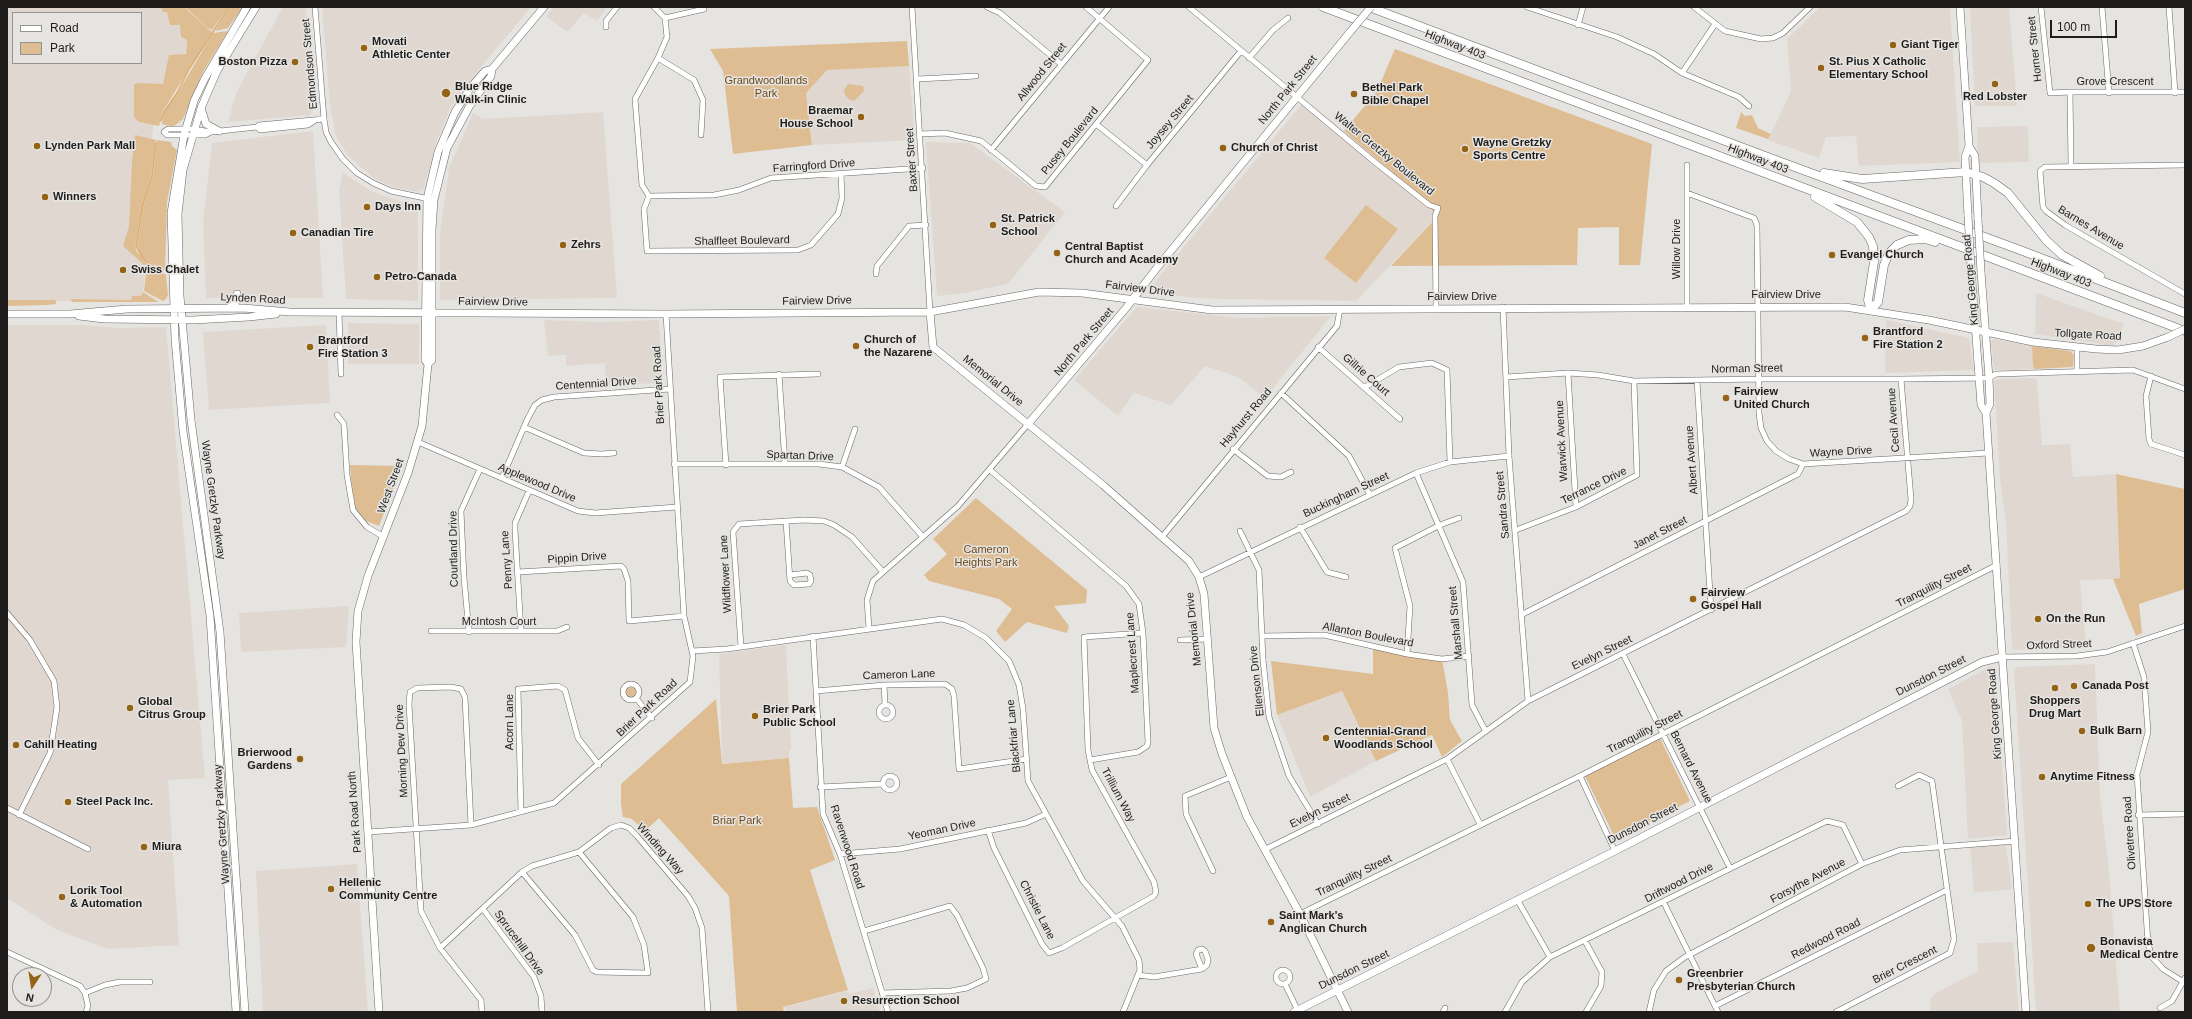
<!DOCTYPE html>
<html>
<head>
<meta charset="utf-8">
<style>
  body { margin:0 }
  #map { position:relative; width:2192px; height:1019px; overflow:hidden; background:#e6e4e1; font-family:Arial,sans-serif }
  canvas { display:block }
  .frame { position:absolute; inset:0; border:8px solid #1e1d1c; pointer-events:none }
  .legend { position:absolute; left:12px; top:12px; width:130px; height:52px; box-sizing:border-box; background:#e6e4e1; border:1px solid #969492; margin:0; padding:5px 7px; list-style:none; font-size:12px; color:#1e1d1c }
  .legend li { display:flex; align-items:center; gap:8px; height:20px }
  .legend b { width:20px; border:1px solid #969492 }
  .north { position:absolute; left:12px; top:967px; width:40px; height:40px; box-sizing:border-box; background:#e6e4e1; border:1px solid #969492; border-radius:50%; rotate:192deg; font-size:11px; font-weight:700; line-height:16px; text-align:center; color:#1e1d1c }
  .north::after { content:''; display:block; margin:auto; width:14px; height:18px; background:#956314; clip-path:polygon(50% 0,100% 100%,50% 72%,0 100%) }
  .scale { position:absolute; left:2050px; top:20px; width:67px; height:18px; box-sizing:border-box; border:2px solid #1e1d1c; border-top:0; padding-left:5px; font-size:12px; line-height:14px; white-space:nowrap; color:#1e1d1c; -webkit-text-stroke:3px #e6e4e1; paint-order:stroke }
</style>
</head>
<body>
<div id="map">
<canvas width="2192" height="1019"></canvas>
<div class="frame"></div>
<ul class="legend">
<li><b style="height:5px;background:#fff"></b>Road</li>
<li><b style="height:11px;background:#debd93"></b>Park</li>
</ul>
<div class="north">N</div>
<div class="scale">100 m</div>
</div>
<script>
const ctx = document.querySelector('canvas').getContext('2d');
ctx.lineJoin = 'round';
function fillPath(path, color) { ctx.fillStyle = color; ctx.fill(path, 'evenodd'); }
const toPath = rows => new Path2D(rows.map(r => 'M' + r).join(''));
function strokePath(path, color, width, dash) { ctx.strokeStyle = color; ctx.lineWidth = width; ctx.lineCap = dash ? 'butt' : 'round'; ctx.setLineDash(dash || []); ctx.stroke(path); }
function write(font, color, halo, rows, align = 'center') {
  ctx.font = font + ' Arial,sans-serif'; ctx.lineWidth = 3; ctx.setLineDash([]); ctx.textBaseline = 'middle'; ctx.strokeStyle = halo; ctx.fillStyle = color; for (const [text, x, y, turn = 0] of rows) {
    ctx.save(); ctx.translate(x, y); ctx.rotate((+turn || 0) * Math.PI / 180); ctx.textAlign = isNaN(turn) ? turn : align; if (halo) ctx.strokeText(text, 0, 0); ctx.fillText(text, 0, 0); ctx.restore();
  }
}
fillPath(toPath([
  [7,7,170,7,189,28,185,54,160,89,133,249,146,266,142,300,7,302],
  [13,13,141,13,141,63,13,63],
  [283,7,306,7,314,109,310,115,228,122,236,93],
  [322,7,531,7,462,90,450,109,437,140,424,188,417,192,393,187,375,179,348,156,336,136,330,106],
  [554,7,607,7,597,21,584,13,567,32,546,16],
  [1820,7,1950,7,1960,162,1859,166,1856,136,1826,137,1819,158,1768,140,1791,91,1787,39],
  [1970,7,2009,7,2017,106,1975,106],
  [909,66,915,140,812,145,806,93,827,69],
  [1305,100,1344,131,1427,202,1437,217,1356,301,1225,299,1193,298,1157,292,1154,283],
  [603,112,617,298,440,300,440,234,449,168,473,113,483,119],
  [2028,126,2029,162,1978,163,1977,127],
  [313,131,323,298,206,298,203,221,212,143],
  [926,142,970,143,1065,212,1008,284,965,293,937,296],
  [343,173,373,192,403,202,418,203,418,301,346,299,339,190],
  [2036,293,2124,324,2115,346,2035,334],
  [1137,307,1240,318,1331,316,1265,398,1238,377,1205,366,1171,405,1134,393,1118,416,1074,380],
  [544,320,603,322,659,320,662,383,606,385,605,363,566,366,566,355,548,356],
  [1886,320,1969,338,1974,370,1885,373],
  [348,323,419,324,419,364,348,364],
  [7,325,84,325,119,328,166,327,205,778,168,780,179,945,108,949,57,930,7,898],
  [326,325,330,403,209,410,203,332],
  [1994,339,2033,346,2033,366,2034,369,1994,370,1991,341],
  [2030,378,2037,380,2042,445,2070,444,2073,477,2116,474,2120,579,2080,580,2086,646,2047,649,2012,650,2006,521,2000,480,1994,381,2000,379],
  [349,606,346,647,241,652,239,613],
  [786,645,791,750,789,750,789,758,722,764,719,654],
  [2095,664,2100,797,2108,861,2120,1012,2036,1012,2014,671,2017,667],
  [1991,666,1995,668,2007,835,1968,839,1962,721,1948,689],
  [1342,691,1376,761,1310,797,1277,715],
  [2006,845,2012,889,1974,893,1970,846],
  [357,864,368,1012,263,1012,256,871],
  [2013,942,2019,1012,1931,1012,1930,1001,1934,994,1978,971,1977,943],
  [873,988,880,1012,787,1012,785,1007,848,991,849,994]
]), '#e0d8d0');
fillPath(toPath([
  [161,7,184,7,212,32,163,111,159,126,139,122,134,117,134,85,137,83,163,84,169,55,186,54,187,40,181,37,180,25,170,25,167,12,163,12],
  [185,7,228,7,212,30,208,28],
  [230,7,243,7,228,28,215,31],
  [228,31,203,72,183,119,173,127,162,124,164,112,177,94,213,33],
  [907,41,909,66,827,70,806,93,812,145,733,154,723,71,710,49],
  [1395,49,1652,144,1640,265,1619,265,1619,227,1578,228,1577,265,1391,266,1437,217,1427,202,1344,131,1377,91],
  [848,84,863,86,864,91,854,101,849,99,845,95,844,90],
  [1741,112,1745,116,1752,115,1758,128,1771,134,1768,139,1736,128],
  [135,135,156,140,151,177,143,205,135,246,137,252,149,263,148,265,166,275,168,295,166,299,163,301,144,291,147,265,144,265,123,246,129,226,132,161],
  [157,140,171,142,172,146,177,150,167,202,165,271,142,257,137,246,144,205,153,177],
  [1366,205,1398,229,1356,283,1324,258],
  [143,292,159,302,72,302,71,299,131,300,132,296,141,296],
  [7,300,55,300,56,302,56,304,47,305,7,306],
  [2032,346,2070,351,2074,355,2073,367,2034,369,2033,366],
  [350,465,402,466,379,526,366,521,358,513,353,503],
  [2116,474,2185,489,2185,589,2139,604,2142,633,2136,636,2113,579,2120,578],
  [976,498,1087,590,1086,603,1054,606,1069,626,1067,633,1027,622,1005,642,996,631,1012,609,999,599,929,581,924,575,947,554,933,539],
  [1373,647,1442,659,1448,693,1450,720,1462,741,1442,757,1432,735,1376,761,1342,691,1277,715,1271,661,1373,674],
  '623 692a7 7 0 1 1 14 0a7 7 0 1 1-14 0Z',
  [716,699,722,764,789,758,793,808,817,807,835,860,810,870,848,990,783,1007,784,1012,737,1012,729,896,659,818,645,831,632,819,623,817,621,804,621,784],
  [1660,738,1690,801,1616,840,1584,774]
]), '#debd93');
strokePath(toPath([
  [161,121,164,112,177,93,189,69,229,7],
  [156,143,152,177,143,205,136,246,143,258,161,271]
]), '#ddad6f', 1.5);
const minor = toPath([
  [315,7,324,119,326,132,331,142,343,159,357,173,373,183,391,191,434,200],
  [912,7,930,312],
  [987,7,1000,13,1061,64],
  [1189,7,1376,163,1429,205,1438,208,1435,216,1436,308],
  [1527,7,1617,37,1654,54,1682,73,1739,97,1749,106],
  [1694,7,1725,31,1761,39,1773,38,1783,33,1810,7],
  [2041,7,2050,93,2070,92],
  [2102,7,2109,93],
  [2169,7,2175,93],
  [665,18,704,9],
  [1578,25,1583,7],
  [606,27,606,21,617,7],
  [658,58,694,80,703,100,701,135],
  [1249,58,1273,30,1288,18],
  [1682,73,1715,24],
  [918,79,976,76],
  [1096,124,1147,165],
  [257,127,260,130,308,125,314,121],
  [164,132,167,135,205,135,211,132,257,127,259,125,324,119],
  [164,132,168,129,193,129,211,132],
  [920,134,945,133,981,141,1036,186,1045,187,1148,60,1086,7],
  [991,150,1109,7],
  [1687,165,1687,306],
  [2185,165,2045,167,2040,171,2043,207,2046,211,2065,225,2185,294],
  [2071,166,2070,92,2185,92],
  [1687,193,1754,218,1757,225,1759,413,1761,428,1767,441,1776,451,1789,459,1803,464,1988,453],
  [649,196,644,209,647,251,798,250,811,245,838,214,842,198,841,174],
  [649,196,714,195,739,190,771,178,923,168],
  [649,196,642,185,635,99,658,58,667,37,665,18,654,7],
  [1116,206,1147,165,1241,51],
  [876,274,877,266,909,226,926,225],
  [1503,307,1509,456,1528,701],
  [339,312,341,374],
  [1318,347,1400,419],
  [2077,347,2077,371],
  [1568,373,1576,507],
  [779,374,785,463],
  [2151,376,2146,396,2149,439,2151,444,2185,455],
  [1506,377,1568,373,1598,375,1634,381,1759,379,1901,379,1989,378,1996,374,2133,370,2185,389],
  [1697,380,1711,610],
  [1365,387,1399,367,1432,363,1447,370,1450,462],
  [1281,393,1349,456,1370,495],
  [337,415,344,424,347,475,353,510,367,527,384,537],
  [524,427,584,453,602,454,614,453],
  [418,442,578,511,595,513,677,507],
  [1233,449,1268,476,1281,477,1291,472],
  [674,464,819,464,842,467,879,487,923,537],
  [726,465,720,377,818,374],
  [842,467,855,429],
  [990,470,1126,586,1139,604,1143,633,1148,742,1147,746,1138,752,1090,760],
  [1416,473,1463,582,1472,705,1485,730],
  [502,478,527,420,535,405,542,400,554,397,670,389],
  [786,521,790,581,794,585,809,584,811,581,810,575,807,573,790,575],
  [1300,527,1327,572,1346,577],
  [1516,530,1576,507,1637,475,1634,381],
  [1240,531,1259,570,1263,660,1269,717,1289,776,1318,824],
  [1162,537,1337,326,1340,309],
  [518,572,621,566,624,569,628,581,629,621,684,616],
  [1199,577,1416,473,1450,462,1509,456],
  [7,613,30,640,54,681,57,707,50,753,19,815],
  [1521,615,1798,474,1803,464],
  [869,628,867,600,873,581,958,506,1028,424],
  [431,631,557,631,567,627],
  [521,631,515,530,515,523,529,491],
  [469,632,464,578,461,511,480,469],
  [813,636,823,814,840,854,888,1012],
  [1263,636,1324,635,1407,654,1442,659,1469,656],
  [1180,640,1208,639],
  [2133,643,2144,677,2148,732,2137,774,2148,944,2152,957,2163,969,2185,983],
  [741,646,733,532,739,524,804,520,824,521,834,525,852,537,883,572],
  [692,651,727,649,942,619,964,625,986,638,1009,661,1019,685,1023,709,1028,781,1083,881,1122,926,1139,960,1140,970,1123,1012],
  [1407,654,1410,606,1395,548,1440,525,1459,518],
  [1623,654,1730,868],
  [2002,657,2077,656,2107,652,2185,626],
  '623 692a8 8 0 1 1 16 0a8 8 0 1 1-16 0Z',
  [884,685,885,704],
  [816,691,884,685,945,684,952,689,954,696,959,769,1027,759],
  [636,698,652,718],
  '879 712a7 7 0 1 1 14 0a7 7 0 1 1-14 0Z',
  [1447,759,1480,824],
  '883 783a7 7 0 1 1 14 0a7 7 0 1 1-14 0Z',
  [1580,776,1615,851],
  [820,787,882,784],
  [7,808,88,849],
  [521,812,518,689,558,686,565,690,578,738,599,765],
  [2138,815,2185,814],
  [471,825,465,697,461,689,451,687,417,688,410,692,409,704,421,911,440,948,481,1000,482,1012],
  [988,830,994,848,1042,944,1049,953,1062,948,1154,896,1156,892,1154,882,1092,770,1088,750,1084,637,1143,633],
  [368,832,471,825,554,803,690,682,693,656,684,616,666,314],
  [1266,849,1447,759,1528,701,1906,511,1910,506,1911,499,1901,379],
  [840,854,900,849,1026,823,1046,814],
  [1213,871,1186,814,1185,796,1231,777],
  [522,872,575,935,593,970,597,972,648,973,644,945,633,917,579,852],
  [1518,901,1550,957],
  [1664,903,1718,1012],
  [483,909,534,977,541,996,542,1012],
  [1300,914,1580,776,1997,565],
  [864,931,950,906,957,915,983,968,986,979,967,988,951,991,882,993],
  [1585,941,1602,972,1601,986,1586,1012],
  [440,948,522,872,532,866,579,852,611,828,621,825,629,828,637,836,688,896,695,908,702,928,708,1012],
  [7,952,80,986,85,993,88,1006,86,1012],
  '1276 977a7 7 0 1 1 14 0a7 7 0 1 1-14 0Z',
  [1138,975,1154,977,1202,969,1207,965,1208,959,1205,951,1202,949,1198,950,1196,954,1202,969],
  [1285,984,1298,1011],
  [85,993,105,985,120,982,150,982],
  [1715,1006,1947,890],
  [2160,1008,2172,1001,2185,978],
  [1443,1012,1445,1008],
  [1505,1012,1522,982,1550,957,1827,821,1843,825,1862,864],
  [1649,1012,1654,990,1666,971,1685,957,1862,864,1900,850,2016,841],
  [1836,1012,1950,953,1954,939,1932,781,1919,775,1898,786]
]);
const major = toPath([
  [1960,7,1969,146,1965,157,1968,216],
  [201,108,206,124,219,131],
  [1969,146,1975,156,1978,219],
  [1971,268,1981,405,1986,413,2026,1012],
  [1981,272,1989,378,1990,404,1986,413],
  [229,308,235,304,237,294],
  [930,312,933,347,1103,485,1189,561,1199,577,1204,594,1214,728,1222,754,1247,817,1300,914,1348,1012],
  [7,314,70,314,127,309,243,308,290,312,666,314,930,312,1039,292,1082,293,1212,310,1845,307,1929,320,2033,342,2096,349,2118,350,2143,346,2168,337],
  [79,316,104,319,193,320,249,317,276,314],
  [428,364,425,360,427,199,438,152,455,112,471,87,485,71,492,69],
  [1028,424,1126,308,1156,269,1350,32],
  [236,1012,210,616,183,431,175,339,171,213,184,135,194,101,204,80,247,7],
  [245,1012,220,632,191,420,180,296,178,214,183,170,201,108,217,71,256,7],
  [379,1012,356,642,358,611,368,576,408,473,422,426,428,364,432,360,432,230,434,200,447,148,469,107,491,76,492,69,544,7],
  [1294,1012,1615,851,1982,662,2002,657]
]);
const highway = toPath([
  [1323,7,2185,331],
  [1369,7,1773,159,2020,250,2185,313],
  [1824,173,1862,179,1966,172,1983,177,1994,183,2008,193,2046,240,2062,255,2100,276],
  [1815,197,1857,222,1869,237,1873,246,1874,262,1868,300,1871,310],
  [1871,310,1878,302,1884,265,1889,253,1897,245,1909,240,1925,239,1935,242]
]);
strokePath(minor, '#696765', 6);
strokePath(major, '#696765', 8);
strokePath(highway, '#696765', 9);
strokePath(minor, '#fff', 5);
strokePath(major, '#fff', 7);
strokePath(highway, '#fff', 8);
const majorBridge = toPath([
  [1350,32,1371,7],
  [1968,216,1971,268],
  [1978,219,1981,272],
  [2168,337,2185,329]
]);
strokePath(majorBridge, '#696765', 8, []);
strokePath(majorBridge, '#fff', 7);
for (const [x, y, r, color] of [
  [1893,45,4,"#956314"],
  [364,48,4,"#956314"],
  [295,62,4,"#956314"],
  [1821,68,4,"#956314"],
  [1995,84,4,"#956314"],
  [446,93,5,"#956314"],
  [1354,94,4,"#956314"],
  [861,117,4,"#956314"],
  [37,146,4,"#956314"],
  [1223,148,4,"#956314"],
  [1465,149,4,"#956314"],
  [45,197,4,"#956314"],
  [367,207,4,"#956314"],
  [993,225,4,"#956314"],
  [293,233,4,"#956314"],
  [563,245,4,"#956314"],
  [1057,253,4,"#956314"],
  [1832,255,4,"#956314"],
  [123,270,4,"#956314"],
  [377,277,4,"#956314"],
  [1865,338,4,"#956314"],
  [856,346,4,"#956314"],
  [310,347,4,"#956314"],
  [1726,398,4,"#956314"],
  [1693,599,4,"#956314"],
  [2038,619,4,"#956314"],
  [2074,686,4,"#956314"],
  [2055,688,4,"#956314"],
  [130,708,4,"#956314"],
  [755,716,4,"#956314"],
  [2082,731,4,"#956314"],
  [1326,738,4,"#956314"],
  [16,745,4,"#956314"],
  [300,759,4,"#956314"],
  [2042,777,4,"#956314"],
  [68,802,4,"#956314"],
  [144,847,4,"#956314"],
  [331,889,4,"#956314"],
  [62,897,4,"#956314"],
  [2088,904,4,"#956314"],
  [1271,922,4,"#956314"],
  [2091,948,5,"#956314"],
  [1679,980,4,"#956314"],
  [844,1001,4,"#956314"]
]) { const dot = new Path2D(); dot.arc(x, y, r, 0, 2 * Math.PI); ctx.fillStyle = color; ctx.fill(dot); strokePath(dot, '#e6e4e1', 1.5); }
write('bold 11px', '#1e1d1c', '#e6e4e1', [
  ["Movati",372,42],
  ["Athletic Center",372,55],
  ["Giant Tiger",1901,45],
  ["Boston Pizza",287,62,"right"],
  ["St. Pius X Catholic",1829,62],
  ["Elementary School",1829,75],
  ["Blue Ridge",455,87],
  ["Walk-in Clinic",455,100],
  ["Bethel Park",1362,88],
  ["Bible Chapel",1362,101],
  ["Red Lobster",1995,97,"center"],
  ["Braemar",853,111,"right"],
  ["House School",853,124,"right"],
  ["Wayne Gretzky",1473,143],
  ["Sports Centre",1473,156],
  ["Lynden Park Mall",45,146],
  ["Church of Christ",1231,148],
  ["Winners",53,197],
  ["Days Inn",375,207],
  ["St. Patrick",1001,219],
  ["School",1001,232],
  ["Canadian Tire",301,233],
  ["Zehrs",571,245],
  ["Central Baptist",1065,247],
  ["Church and Academy",1065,260],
  ["Evangel Church",1840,255],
  ["Swiss Chalet",131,270],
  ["Petro-Canada",385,277],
  ["Brantford",1873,332],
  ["Fire Station 2",1873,345],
  ["Church of",864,340],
  ["the Nazarene",864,353],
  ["Brantford",318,341],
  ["Fire Station 3",318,354],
  ["Fairview",1734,392],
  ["United Church",1734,405],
  ["Fairview",1701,593],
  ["Gospel Hall",1701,606],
  ["On the Run",2046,619],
  ["Canada Post",2082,686],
  ["Shoppers",2055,701,"center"],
  ["Drug Mart",2055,714,"center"],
  ["Global",138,702],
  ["Citrus Group",138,715],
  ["Brier Park",763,710],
  ["Public School",763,723],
  ["Bulk Barn",2090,731],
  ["Centennial-Grand",1334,732],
  ["Woodlands School",1334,745],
  ["Cahill Heating",24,745],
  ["Brierwood",292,753,"right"],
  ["Gardens",292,766,"right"],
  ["Anytime Fitness",2050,777],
  ["Steel Pack Inc.",76,802],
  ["Miura",152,847],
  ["Hellenic",339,883],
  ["Community Centre",339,896],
  ["Lorik Tool",70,891],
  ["& Automation",70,904],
  ["The UPS Store",2096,904],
  ["Saint Mark's",1279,916],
  ["Anglican Church",1279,929],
  ["Bonavista",2100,942],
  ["Medical Centre",2100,955],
  ["Greenbrier",1687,974],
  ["Presbyterian Church",1687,987],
  ["Resurrection School",852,1001]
], 'left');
write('11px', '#1e1d1c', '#e6e4e1', [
  ["Highway 403",1455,45,21],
  ["Horner Street",2035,49,-96],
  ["Edmondson Street",310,64,-95],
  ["Allwood Street",1042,72,-51],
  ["Grove Crescent",2115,82],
  ["North Park Street",1288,90,-51],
  ["Joysey Street",1170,122,-50],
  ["Pusey Boulevard",1070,141,-51],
  ["Walter Gretzky Boulevard",1384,154,39],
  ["Highway 403",1758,159,21],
  ["Baxter Street",912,160,-94],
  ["Farringford Drive",814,166,-4],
  ["Barnes Avenue",2091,228,31],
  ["Shalfleet Boulevard",742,241,-1],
  ["Willow Drive",1677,249,-90],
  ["Highway 403",2061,273,21],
  ["King George Road",1971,280,-95],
  ["Fairview Drive",1140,289,7],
  ["Fairview Drive",1786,295],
  ["Fairview Drive",1462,297],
  ["Lynden Road",253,299,3],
  ["Fairview Drive",817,301,-1],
  ["Fairview Drive",493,302,1],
  ["Tollgate Road",2088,335,3],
  ["North Park Street",1084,342,-50],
  ["Norman Street",1747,369,-1],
  ["Gillrie Court",1366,375,41],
  ["Memorial Drive",993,381,39],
  ["Centennial Drive",596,384,-4],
  ["Brier Park Road",659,385,-93],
  ["Hayhurst Road",1246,418,-50],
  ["Cecil Avenue",1894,420,-94],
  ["Warwick Avenue",1562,441,-93],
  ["Wayne Drive",1841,452,-3],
  ["Spartan Drive",800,456,2],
  ["Albert Avenue",1692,460,-94],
  ["Applewood Drive",537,483,23],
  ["West Street",391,486,-70],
  ["Terrance Drive",1594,486,-26],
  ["Buckingham Street",1346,495,-25],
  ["Wayne Gretzky Parkway",213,500,82],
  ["Sandra Street",1503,505,-95],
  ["Janet Street",1660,533,-27],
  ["Courtland Drive",454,549,-91],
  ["Pippin Drive",577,558,-4],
  ["Penny Lane",507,560,-94],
  ["Wildflower Lane",726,574,-93],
  ["Tranquility Street",1934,586,-27],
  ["McIntosh Court",499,622],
  ["Marshall Street",1456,623,-95],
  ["Memorial Drive",1194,629,-96],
  ["Allanton Boulevard",1368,635,11],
  ["Oxford Street",2059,645,-2],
  ["Maplecrest Lane",1133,653,-94],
  ["Evelyn Street",1602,653,-26],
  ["Cameron Lane",899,675,-2],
  ["Dunsdon Street",1931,676,-27],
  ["Ellenson Drive",1257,681,-96],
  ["Brier Park Road",647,708,-43],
  ["King George Road",1995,714,-94],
  ["Acorn Lane",510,722,-90],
  ["Tranquility Street",1645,732,-27],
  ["Blackfriar Lane",1014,736,-95],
  ["Morning Dew Drive",402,751,-93],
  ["Bernard Avenue",1691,767,63],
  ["Trillium Way",1118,795,62],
  ["Evelyn Street",1320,811,-26],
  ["Park Road North",355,812,-94],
  ["Wayne Gretzky Parkway",222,824,-94],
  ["Dunsdon Street",1643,824,-27],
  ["Yeoman Drive",942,830,-12],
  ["Olivetree Road",2130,833,-94],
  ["Ravenwood Road",847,847,72],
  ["Winding Way",660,849,48],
  ["Tranquility Street",1354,876,-26],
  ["Forsythe Avenue",1808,881,-28],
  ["Driftwood Drive",1679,883,-27],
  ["Christie Lane",1037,910,63],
  ["Redwood Road",1826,939,-27],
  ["Sprucehill Drive",519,943,54],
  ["Brier Crescent",1905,965,-27],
  ["Dunsdon Street",1354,970,-26]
]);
write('11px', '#6b491b', '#e6e4e1', [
  ["Grandwoodlands",766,81],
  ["Park",766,94],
  ["Cameron",986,550],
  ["Heights Park",986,563],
  ["Briar Park",737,821]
]);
</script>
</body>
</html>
